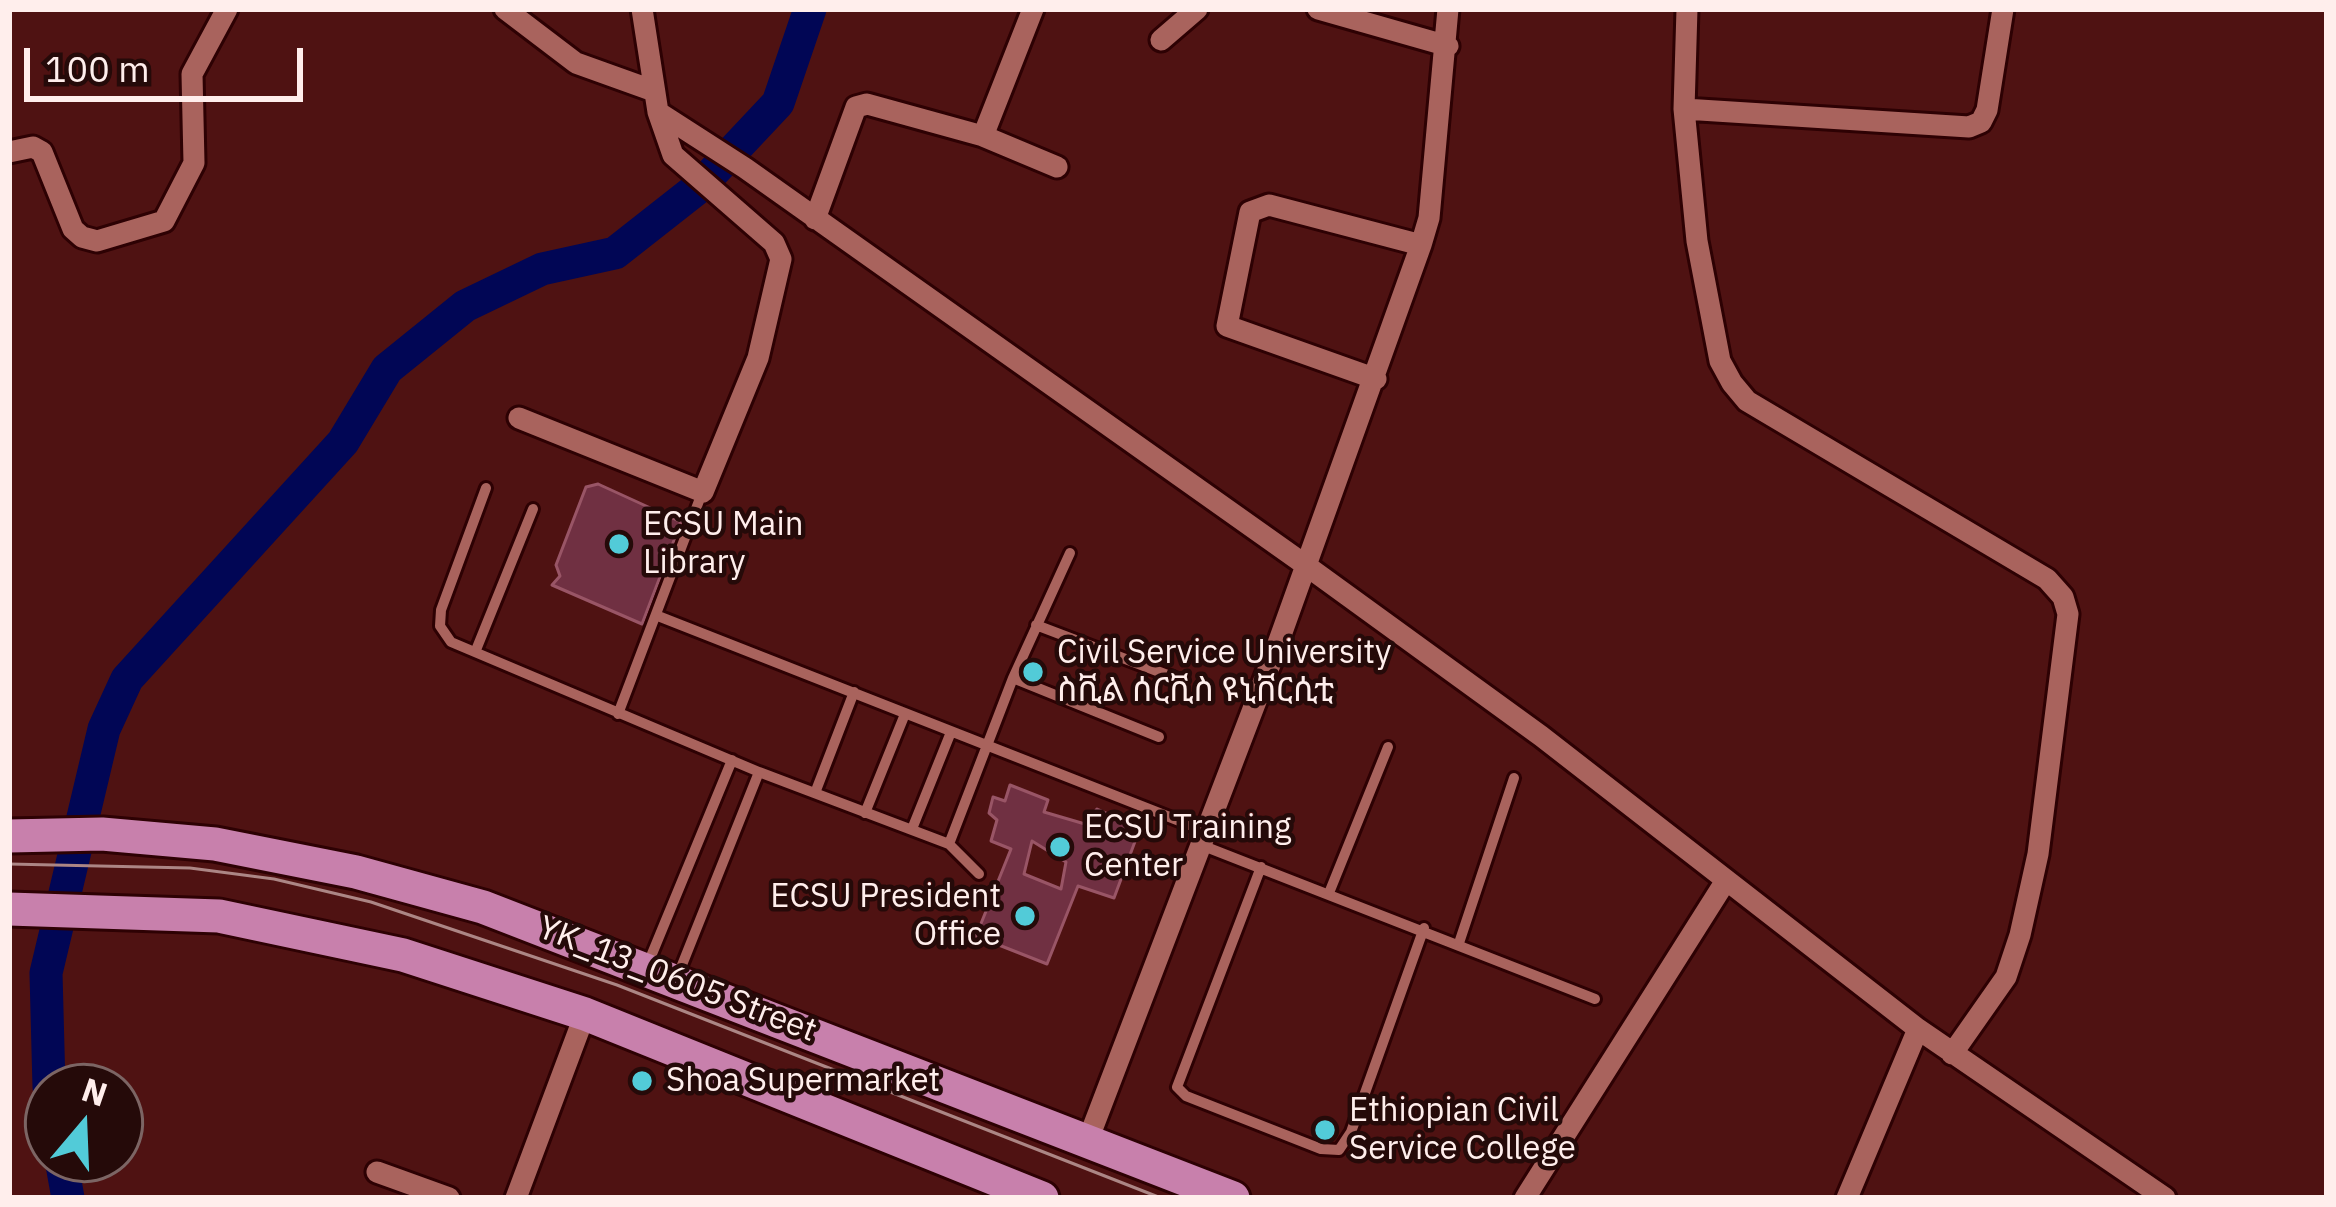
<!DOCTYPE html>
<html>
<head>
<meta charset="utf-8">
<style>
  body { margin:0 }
  #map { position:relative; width:2336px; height:1207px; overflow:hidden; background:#4f1212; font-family:"IBM Plex Sans",sans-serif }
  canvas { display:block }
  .frame { position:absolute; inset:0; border:12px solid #ffeeec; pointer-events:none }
  .north { position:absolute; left:24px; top:1063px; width:120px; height:120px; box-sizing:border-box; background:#250a09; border:3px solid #7c6564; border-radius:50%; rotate:19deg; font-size:33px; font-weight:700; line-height:48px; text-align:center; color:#ffeeec }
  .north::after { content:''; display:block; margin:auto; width:42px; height:54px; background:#52cbd8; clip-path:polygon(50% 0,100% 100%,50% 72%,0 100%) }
  .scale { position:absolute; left:24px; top:48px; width:279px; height:54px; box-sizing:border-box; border:6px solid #ffeeec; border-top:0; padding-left:15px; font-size:36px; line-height:42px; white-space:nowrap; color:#ffeeec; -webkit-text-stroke:9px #250a09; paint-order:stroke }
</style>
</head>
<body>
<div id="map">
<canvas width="2336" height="1207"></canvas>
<div class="frame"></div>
<div class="north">N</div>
<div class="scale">100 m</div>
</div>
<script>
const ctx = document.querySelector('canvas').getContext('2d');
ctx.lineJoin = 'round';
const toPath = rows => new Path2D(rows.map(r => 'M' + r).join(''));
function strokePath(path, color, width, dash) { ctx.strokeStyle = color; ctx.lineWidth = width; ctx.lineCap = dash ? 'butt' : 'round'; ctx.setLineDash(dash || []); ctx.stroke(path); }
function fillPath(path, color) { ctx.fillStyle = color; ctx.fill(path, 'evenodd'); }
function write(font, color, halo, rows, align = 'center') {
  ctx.font = font + ' "IBM Plex Sans","Noto Sans Ethiopic",sans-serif'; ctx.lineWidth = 9; ctx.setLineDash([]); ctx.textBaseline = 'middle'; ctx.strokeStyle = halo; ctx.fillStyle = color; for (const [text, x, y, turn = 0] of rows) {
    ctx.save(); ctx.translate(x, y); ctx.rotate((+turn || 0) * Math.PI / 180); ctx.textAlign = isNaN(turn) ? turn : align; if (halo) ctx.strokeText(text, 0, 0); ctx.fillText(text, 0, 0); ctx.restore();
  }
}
strokePath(toPath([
  [49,1087,46,973,104,729,127,679,343,442,387,369,465,306,542,269,615,253,699,187,778,103,810,9],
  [61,1159,68,1198]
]), '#010655', 33);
const building = toPath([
  [598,484,681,522,642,624,552,585,560,576,556,565,586,487,598,484],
  [1010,785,1048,800,1044,812,1085,824,1097,809,1140,828,1114,898,1078,886,1047,964,976,936,1011,849,991,841,997,820,989,813,993,797,1005,801,1010,785],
  [1032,841,1066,862,1061,889,1024,874,1032,841]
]);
fillPath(building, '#703042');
strokePath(building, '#956', 3);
const service = toPath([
  [486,488,441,610,440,626,451,642,759,772,949,844,979,874],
  [658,616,1205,831],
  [1036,625,1178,679],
  [476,650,533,509],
  [1013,678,1159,737],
  [618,714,702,493],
  [815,793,854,692],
  [865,813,905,714],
  [912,829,951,732],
  [949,844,1013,678,1070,553],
  [1201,845,1595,999],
  [1261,867,1177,1087,1186,1096,1321,1149,1339,1150,1351,1132,1424,928],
  [1329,893,1388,747],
  [1459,943,1514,778],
  [647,966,732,760],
  [678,975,759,772]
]);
const minor = toPath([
  [505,9,576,63,654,91],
  [1318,9,1448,46],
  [1687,9,1684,109,1697,241,1720,361,1732,383,1747,401,2047,579,2063,597,2068,614,2038,854,2020,935,2006,977,1952,1054],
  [1161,40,1197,9],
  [1684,109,1969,127,1981,122,1987,110,2003,9],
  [658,112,745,168,1304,564,1541,736,1918,1029,2165,1198],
  [983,136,1057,167],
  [9,152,33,147,42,152,73,229,82,237,97,241,164,221,194,163,192,74,227,9],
  [815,219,856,107,867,104,983,136,1033,9],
  [1376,379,1227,326,1250,212,1269,205,1421,245],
  [519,418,703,492,758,358,781,259,774,243,673,155,658,112,642,9],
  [1088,1140,1276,649,1421,245,1429,218,1448,9],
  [377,1172,449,1198],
  [516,1198,585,1014],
  [1525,1198,1725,882],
  [1847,1198,1918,1029]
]);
const primary = toPath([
  [9,836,102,834,215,844,356,872,483,907,1233,1198],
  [9,909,219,916,403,955,585,1014,1042,1198]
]);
strokePath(service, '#2d0103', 16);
strokePath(minor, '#2d0103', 27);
strokePath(primary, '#2d0103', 39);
strokePath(service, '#a9635d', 10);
strokePath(minor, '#a9635d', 21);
strokePath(primary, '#c880ac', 33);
strokePath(toPath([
  [9,864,190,868,274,879,371,902,617,985,1161,1198]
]), '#ac8685', 3);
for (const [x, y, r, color] of [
  [619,544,12,"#52cbd8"],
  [1033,672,12,"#52cbd8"],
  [1060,847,12,"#52cbd8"],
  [1025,916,12,"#52cbd8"],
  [642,1081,12,"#52cbd8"],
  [1325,1130,12,"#52cbd8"]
]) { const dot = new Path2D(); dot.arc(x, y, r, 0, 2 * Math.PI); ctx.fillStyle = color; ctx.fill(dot); strokePath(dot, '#250a09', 4.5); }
write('33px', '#ffeeec', '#250a09', [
  ["ECSU Main",643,525],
  ["Library",643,563],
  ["Civil Service University",1057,653],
  ["ስቪል ሰርቪስ ዩኒቨርሲቲ",1057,691],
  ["ECSU Training",1084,828],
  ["Center",1084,866],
  ["ECSU President",1001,897,"right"],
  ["Office",1001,935,"right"],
  ["Shoa Supermarket",666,1081],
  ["Ethiopian Civil",1349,1111],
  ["Service College",1349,1149]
], 'left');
write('33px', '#ffeeec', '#250a09', [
  ["YK_13_0605 Street",677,980,21]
]);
</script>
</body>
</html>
